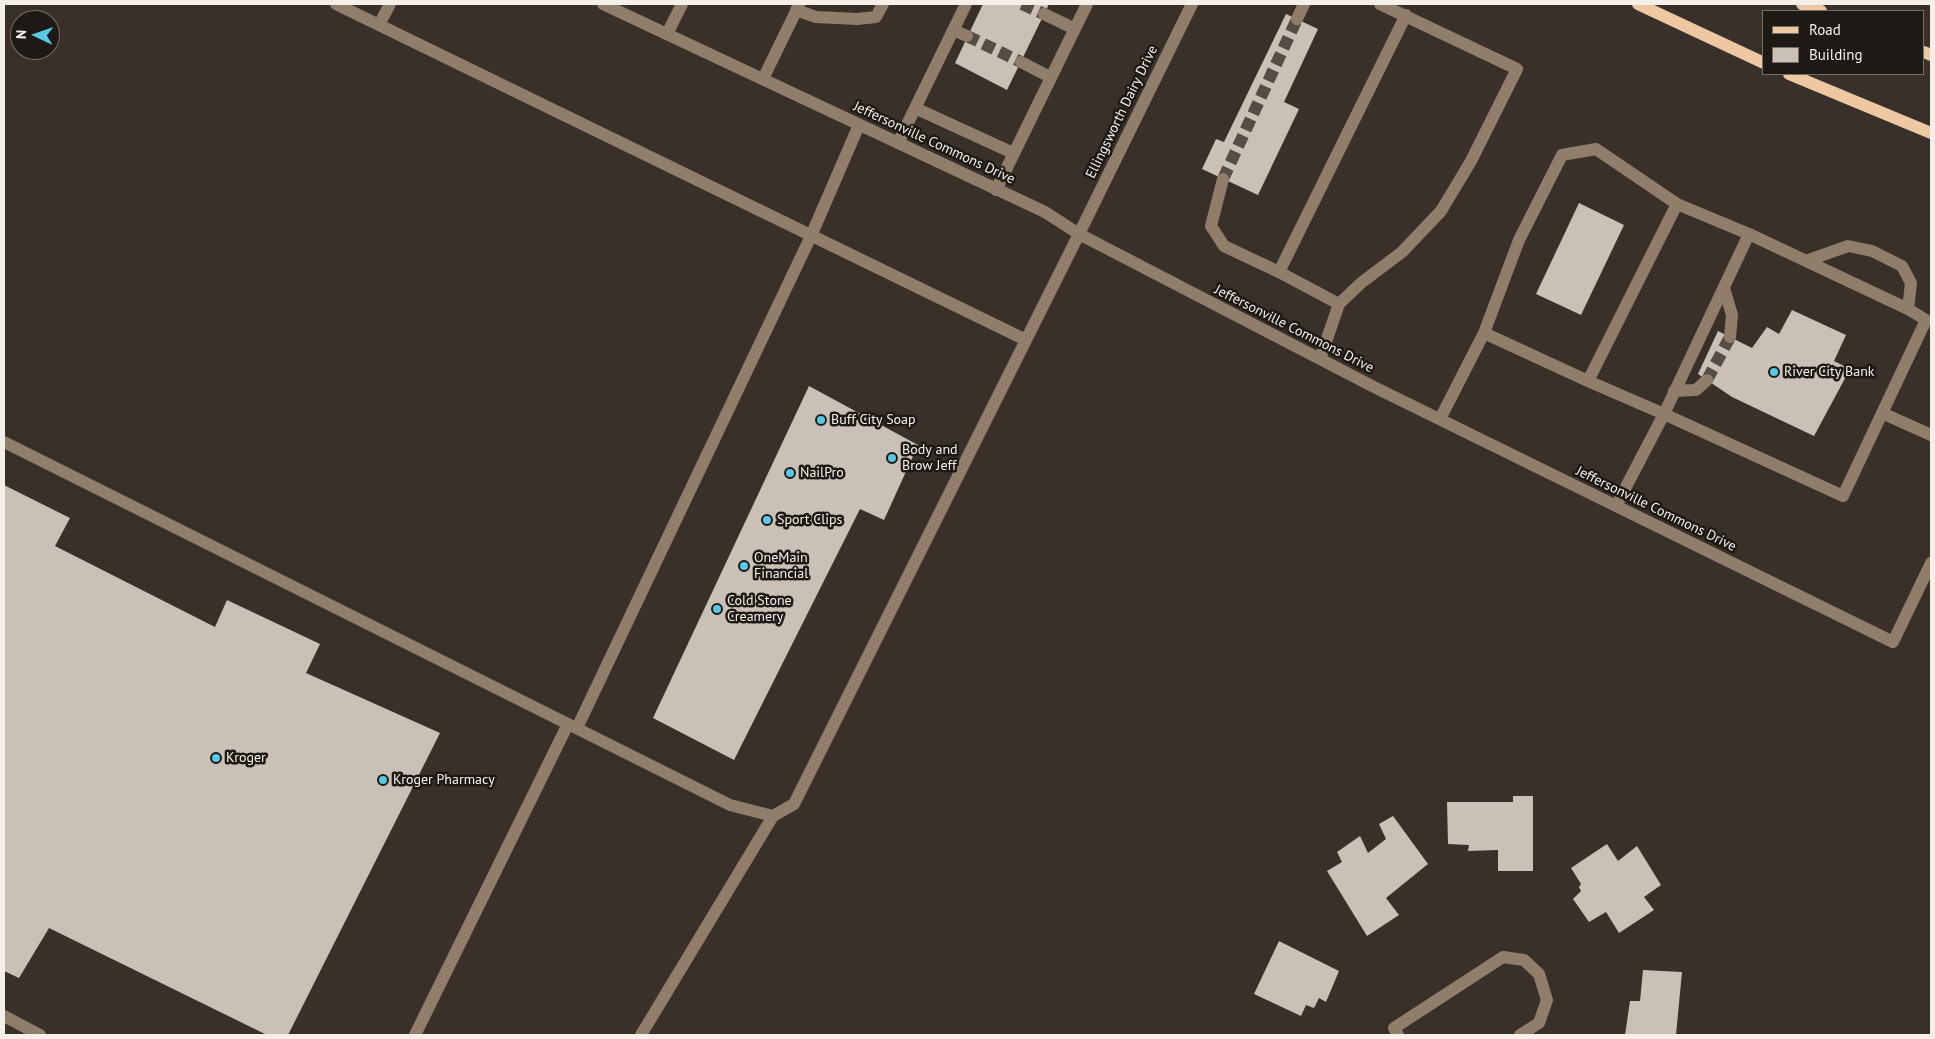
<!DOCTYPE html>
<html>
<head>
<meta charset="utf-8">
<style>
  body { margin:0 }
  #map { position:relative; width:1935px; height:1039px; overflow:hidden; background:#393129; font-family:"PT Sans",sans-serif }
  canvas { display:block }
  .frame { position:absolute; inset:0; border:5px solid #f4efe9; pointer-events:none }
  .legend { position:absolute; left:1762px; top:10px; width:162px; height:65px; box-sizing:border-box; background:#1d1a16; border:1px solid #736f6a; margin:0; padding:6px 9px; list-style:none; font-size:15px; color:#f4efe9 }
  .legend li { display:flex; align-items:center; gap:10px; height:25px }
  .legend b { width:25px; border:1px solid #736f6a }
  .north { position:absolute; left:10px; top:10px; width:50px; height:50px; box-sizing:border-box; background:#1d1a16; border:1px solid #736f6a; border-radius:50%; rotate:273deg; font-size:14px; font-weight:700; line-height:20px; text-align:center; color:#f4efe9 }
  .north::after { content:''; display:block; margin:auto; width:18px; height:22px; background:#59c8e4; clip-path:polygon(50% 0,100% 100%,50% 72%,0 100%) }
</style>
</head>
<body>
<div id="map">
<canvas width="1935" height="1039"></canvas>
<div class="frame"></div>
<ul class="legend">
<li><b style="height:6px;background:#eec8a2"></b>Road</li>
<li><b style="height:14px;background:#cac0b5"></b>Building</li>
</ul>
<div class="north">N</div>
</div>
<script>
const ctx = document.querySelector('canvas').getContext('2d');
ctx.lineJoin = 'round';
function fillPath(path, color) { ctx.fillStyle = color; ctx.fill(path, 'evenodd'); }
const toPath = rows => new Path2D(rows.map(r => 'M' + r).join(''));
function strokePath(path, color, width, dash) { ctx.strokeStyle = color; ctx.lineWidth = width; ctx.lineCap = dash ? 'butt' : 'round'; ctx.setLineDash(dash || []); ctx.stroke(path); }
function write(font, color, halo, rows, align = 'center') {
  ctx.font = font + ' "PT Sans",sans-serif'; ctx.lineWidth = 5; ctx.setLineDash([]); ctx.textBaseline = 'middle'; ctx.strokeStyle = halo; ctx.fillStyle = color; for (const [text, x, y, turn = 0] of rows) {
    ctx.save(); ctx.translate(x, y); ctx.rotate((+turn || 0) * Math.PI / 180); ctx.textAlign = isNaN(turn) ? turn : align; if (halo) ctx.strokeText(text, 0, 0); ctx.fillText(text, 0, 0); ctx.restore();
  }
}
fillPath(toPath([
  [983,4,1049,4,1007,90,955,63],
  [1286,14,1318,29,1284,102,1299,109,1258,195,1202,169,1216,139,1224,142],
  [1579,203,1624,225,1581,315,1536,294],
  [1792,310,1846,335,1834,361,1850,369,1814,436,1732,397,1698,374,1718,331,1752,348,1767,327,1779,334],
  [809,386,918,445,884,520,860,509,734,760,653,718],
  [4,485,70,518,55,546,215,627,227,600,320,644,306,673,440,733,288,1035,267,1035,49,928,19,978,4,971],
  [1513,796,1533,796,1533,871,1498,871,1498,850,1468,851,1469,845,1448,844,1447,802,1513,802],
  [1393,816,1428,864,1386,898,1399,915,1367,936,1327,871,1342,862,1337,852,1360,836,1368,853,1386,839,1379,824],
  [1607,844,1618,861,1637,846,1661,885,1644,897,1654,910,1619,933,1606,912,1589,922,1573,899,1581,891,1579,887,1581,884,1571,868],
  [1279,941,1339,971,1326,1002,1319,998,1314,1008,1306,1005,1301,1016,1254,994],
  [1643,970,1682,972,1676,1035,1625,1035,1630,1001,1640,1001]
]), '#cac0b5');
strokePath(toPath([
  [1022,4,1044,14],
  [967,36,1021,62],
  [1223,179,1297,19],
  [1707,380,1730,337]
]), '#554e46', 12, [12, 6]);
strokePath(toPath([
  [336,4,1026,340],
  [603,4,1045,212,1079,234,1374,387,1893,642,1931,563],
  [796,10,816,17,857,19,876,17,883,4],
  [1044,14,1075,29],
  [1297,19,1304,4],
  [379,25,390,4],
  [953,30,967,36],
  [667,34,682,4],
  [1021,62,1050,77],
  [763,79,799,5],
  [915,108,1013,153],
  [898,143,966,4],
  [1223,179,1211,226,1224,246,1279,272,1339,304],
  [996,190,1087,4],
  [1677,204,1749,234],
  [1806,261,1848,246,1872,251,1902,266,1911,283,1908,309],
  [1279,272,1406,15],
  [1724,288,1732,315,1730,337],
  [1484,333,1588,381],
  [1320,359,1339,304,1361,283,1402,252,1441,211,1471,161,1517,69,1380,4],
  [1674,391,1696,390,1707,380],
  [1882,413,1931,435],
  [1440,419,1484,333,1519,240,1562,155,1596,149,1677,204,1588,381,1664,414,1843,496,1926,320,1908,309,1749,234,1664,414,1616,506],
  [4,442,730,805,773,816,794,804,1079,234,1192,4],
  [577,728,811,236,859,125],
  [4,1016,40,1035],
  [415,1035,568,724],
  [641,1035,773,816],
  [1398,1035,1394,1028,1503,957,1524,960,1539,974,1547,1000,1539,1023,1520,1035]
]), '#907e6b', 12);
strokePath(toPath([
  [1638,4,1764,63],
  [1802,4,1821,11],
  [1924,52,1931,55],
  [1789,74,1931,133]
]), '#eec8a2', 12);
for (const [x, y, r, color] of [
  [1774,372,5,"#59c8e4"],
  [821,420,5,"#59c8e4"],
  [892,458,5,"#59c8e4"],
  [790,473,5,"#59c8e4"],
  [767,520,5,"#59c8e4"],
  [744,566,5,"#59c8e4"],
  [717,609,5,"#59c8e4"],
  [216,758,5,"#59c8e4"],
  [383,780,5,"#59c8e4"]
]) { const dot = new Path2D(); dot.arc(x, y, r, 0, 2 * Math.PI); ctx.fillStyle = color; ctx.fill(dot); strokePath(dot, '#1d1a16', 2); }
write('14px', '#f4efe9', '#1d1a16', [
  ["Ellingsworth Dairy Drive",1122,112,-64],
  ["Jeffersonville Commons Drive",934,143,25],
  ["Jeffersonville Commons Drive",1294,329,27],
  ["Jeffersonville Commons Drive",1656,509,26]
]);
write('14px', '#f4efe9', '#1d1a16', [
  ["River City Bank",1784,372],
  ["Buff City Soap",831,420],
  ["Body and",902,450],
  ["Brow Jeff",902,466],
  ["NailPro",800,473],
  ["Sport Clips",777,520],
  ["OneMain",754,558],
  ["Financial",754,574],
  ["Cold Stone",727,601],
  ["Creamery",727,617],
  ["Kroger",226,758],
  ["Kroger Pharmacy",393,780]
], 'left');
</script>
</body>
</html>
